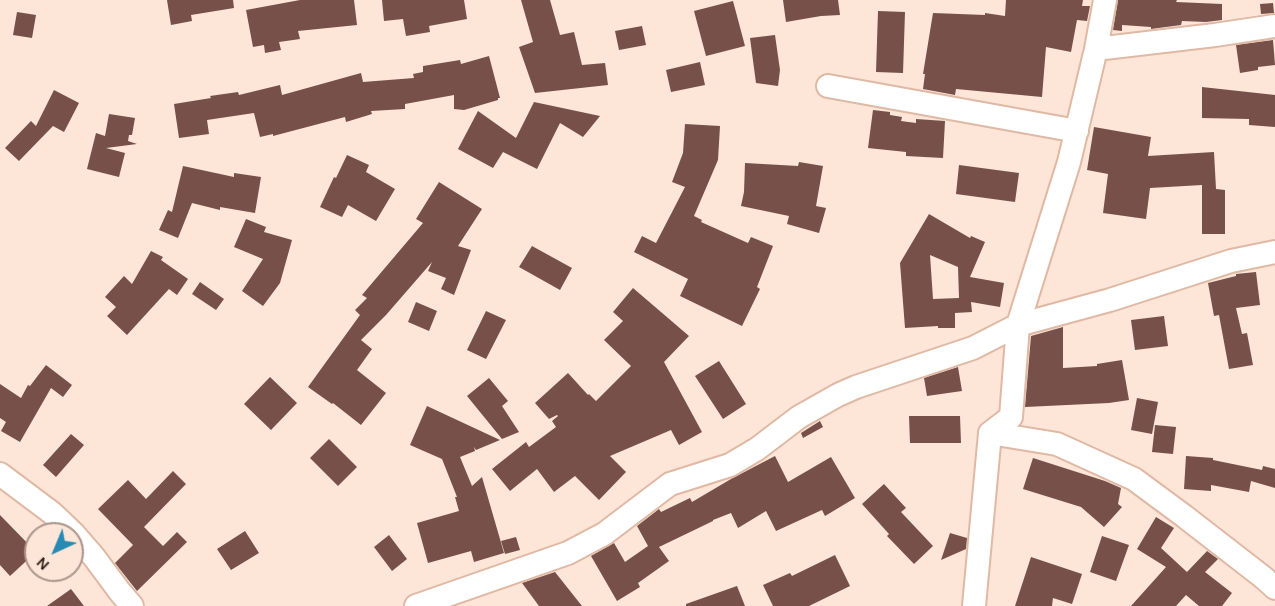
<!DOCTYPE html>
<html>
<head>
<meta charset="utf-8">
<style>
  body { margin:0 }
  #map { position:relative; width:1275px; height:606px; overflow:hidden; background:#fde5d8; font-family:Karla,sans-serif }
  canvas { display:block }
  .north { position:absolute; left:24px; top:522px; width:60px; height:60px; box-sizing:border-box; background:#fde5d8; border:2px solid #a9958a; border-radius:50%; rotate:224deg; font-size:16px; font-weight:700; line-height:24px; text-align:center; color:#2c1e16 }
  .north::after { content:''; display:block; margin:auto; width:21px; height:27px; background:#268ab4; clip-path:polygon(50% 0,100% 100%,50% 72%,0 100%) }
</style>
</head>
<body>
<div id="map">
<canvas width="1275" height="606"></canvas>
<div class="north">N</div>
</div>
<script>
const ctx = document.querySelector('canvas').getContext('2d');
ctx.lineJoin = 'round';
function fillPath(path, color) { ctx.fillStyle = color; ctx.fill(path, 'evenodd'); }
const toPath = rows => new Path2D(rows.map(r => 'M' + r).join(''));
function strokePath(path, color, width, dash) { ctx.strokeStyle = color; ctx.lineWidth = width; ctx.lineCap = dash ? 'butt' : 'round'; ctx.setLineDash(dash || []); ctx.stroke(path); }
fillPath(toPath([
  [167,0,233,0,234,8,191,15,192,21,171,25],
  [300,0,354,0,357,25,298,31,300,39,279,42,281,50,265,53,264,45,253,47,246,10],
  [382,0,464,0,467,19,429,26,430,32,406,36,403,19,384,21],
  [521,0,550,0,560,35,574,32,582,65,605,63,608,85,535,93,519,47,533,42],
  [783,0,838,0,840,15,821,16,786,22],
  [1006,0,1083,0,1082,6,1090,6,1087,21,1077,20,1071,52,1046,47,1042,97,956,89,955,95,923,89,925,74,923,74,933,13,985,15,985,13,1005,16],
  [1118,0,1177,0,1176,2,1222,4,1222,20,1206,22,1182,21,1181,25,1151,29,1151,27,1122,25,1122,31,1113,30],
  [733,1,745,46,706,56,694,11],
  [1273,3,1274,13,1261,14,1260,4],
  [878,11,905,12,903,73,876,72],
  [17,12,36,15,32,38,13,35],
  [642,26,646,45,619,50,615,31],
  [775,35,780,70,778,86,756,83,750,38],
  [1273,40,1275,65,1258,67,1258,70,1240,73,1236,45],
  [489,56,500,98,498,98,498,100,464,110,454,109,454,95,405,104,405,109,371,111,372,114,346,122,345,117,273,136,273,134,260,137,254,113,207,120,209,134,179,138,174,104,211,98,210,96,238,92,239,95,280,85,282,95,361,73,363,82,414,78,413,74,423,72,423,66,460,60,461,64],
  [700,62,705,85,671,92,666,70],
  [1202,87,1275,95,1275,127,1249,125,1249,119,1202,118],
  [54,90,79,103,64,132,53,126,19,161,5,148,31,121,36,126],
  [534,102,600,116,583,137,560,123,537,169,503,152,493,168,458,149,478,111,516,138],
  [873,110,890,112,890,115,902,117,901,121,916,123,916,119,945,121,943,158,906,156,906,152,868,148],
  [109,114,135,118,132,135,129,135,128,141,137,144,106,148,125,153,119,177,87,169,96,133,105,136],
  [685,124,720,126,718,160,694,216,702,220,701,222,748,243,751,237,773,246,757,287,760,289,742,326,680,296,688,279,634,252,642,236,656,243,685,187,672,182,683,153],
  [1094,127,1151,137,1148,156,1214,152,1216,189,1225,190,1225,234,1202,234,1202,185,1150,188,1146,219,1103,213,1108,174,1087,170],
  [347,155,369,165,366,172,395,189,376,221,348,205,342,217,320,207,334,177,336,178],
  [799,162,823,166,816,206,826,208,819,233,787,224,789,216,741,206,744,192,745,163,798,166],
  [959,165,1019,173,1015,202,956,194],
  [183,166,234,177,234,173,261,177,255,213,220,207,220,210,192,203,178,238,159,230,168,210,172,212],
  [439,182,482,209,458,246,471,250,454,295,441,289,446,278,428,271,432,262,386,315,361,340,372,349,357,370,386,393,361,425,333,403,332,404,308,387,360,315,355,310,367,298,362,295,423,223,416,219],
  [929,214,970,238,971,236,985,242,970,277,1004,283,1000,307,971,302,972,312,955,313,955,328,938,328,938,326,905,328,900,263],
  [930,255,958,267,959,298,933,299],
  [246,219,266,227,264,232,292,240,280,283,263,306,242,291,263,259,234,247],
  [532,246,572,268,560,290,519,267],
  [151,251,163,257,161,260,188,279,177,295,169,289,127,335,107,316,116,307,105,297,124,276,132,284],
  [1256,272,1260,305,1236,308,1242,334,1247,333,1253,365,1229,369,1219,315,1214,316,1208,283,1236,276,1236,274],
  [200,282,224,299,216,310,192,294],
  [633,288,689,336,664,362,702,432,679,445,671,430,610,456,626,472,599,500,575,476,554,492,537,469,510,491,492,469,526,442,529,447,556,427,552,421,558,416,557,415,549,419,535,403,568,373,588,395,589,394,596,401,631,366,604,340,623,321,613,312],
  [416,302,437,311,429,331,408,322],
  [486,311,506,320,486,359,467,350],
  [1164,316,1168,346,1135,350,1131,320],
  [1063,327,1063,368,1097,366,1097,364,1122,360,1129,400,1109,403,1025,407,1031,336],
  [719,361,746,404,723,419,695,376],
  [46,365,72,385,63,397,51,388,20,442,1,431,6,422,0,418,0,384,21,398,28,385,30,386],
  [958,367,962,391,927,396,924,378],
  [270,377,297,403,271,430,244,404],
  [489,378,508,401,502,406,519,432,502,439,467,396],
  [1137,398,1158,402,1152,434,1131,430],
  [427,406,500,440,476,450,474,447,475,451,460,457,472,486,482,477,504,553,474,562,471,551,428,563,417,523,459,511,455,497,457,497,442,459,410,445],
  [909,416,960,416,961,443,910,443],
  [820,421,823,427,803,438,801,433],
  [1155,425,1176,427,1173,454,1152,452],
  [71,434,84,445,56,477,43,465],
  [329,439,357,467,338,486,310,458],
  [775,456,788,482,831,457,855,498,825,516,822,510,776,531,766,511,738,528,731,513,713,520,713,521,659,547,669,561,638,583,640,587,617,601,591,556,614,543,625,562,648,546,637,526,659,509,661,512,690,498,692,502,731,479],
  [1186,456,1213,458,1213,460,1262,470,1263,466,1275,469,1275,488,1251,481,1249,492,1211,485,1211,491,1184,489],
  [1033,458,1105,481,1121,488,1118,504,1122,507,1104,527,1081,507,1023,489],
  [173,471,186,484,144,527,163,546,177,532,187,542,137,591,115,563,133,545,98,509,128,480,146,499],
  [884,484,906,508,901,512,933,546,914,564,887,536,889,534,862,504],
  [0,515,36,552,10,576,0,565],
  [1156,517,1174,528,1161,548,1187,572,1207,551,1218,559,1205,572,1232,593,1222,606,1199,606,1186,595,1176,606,1131,606,1166,567,1137,549],
  [245,531,259,553,231,570,217,549],
  [950,533,967,538,966,549,941,560],
  [389,535,407,559,392,571,374,547],
  [1102,536,1129,545,1116,581,1090,572],
  [516,537,520,550,505,554,501,541],
  [835,555,850,586,809,606,773,606,763,585,790,573,792,576],
  [1031,557,1082,574,1072,604,1053,598,1052,606,1015,606],
  [555,572,582,606,539,606,522,583],
  [737,586,745,606,686,606,686,604],
  [71,589,84,606,47,606]
]), '#765049');
const minor = toPath([
  [1096,49,1215,35,1275,26],
  [828,86,1077,131],
  [990,433,1057,444,1134,479,1184,516,1264,578,1275,588],
  [0,474,52,513,74,534,94,557,120,592,132,606],
  [416,606,568,553,604,534,670,484,730,465,757,449,799,417,838,395,856,387,973,348,1018,325,1110,300,1231,261,1275,252],
  [974,606,990,433,1011,417,1018,325,1069,162,1096,49,1105,0]
]);
strokePath(minor, '#dfb9a4', 26);
strokePath(minor, '#fff', 22);
</script>
</body>
</html>
